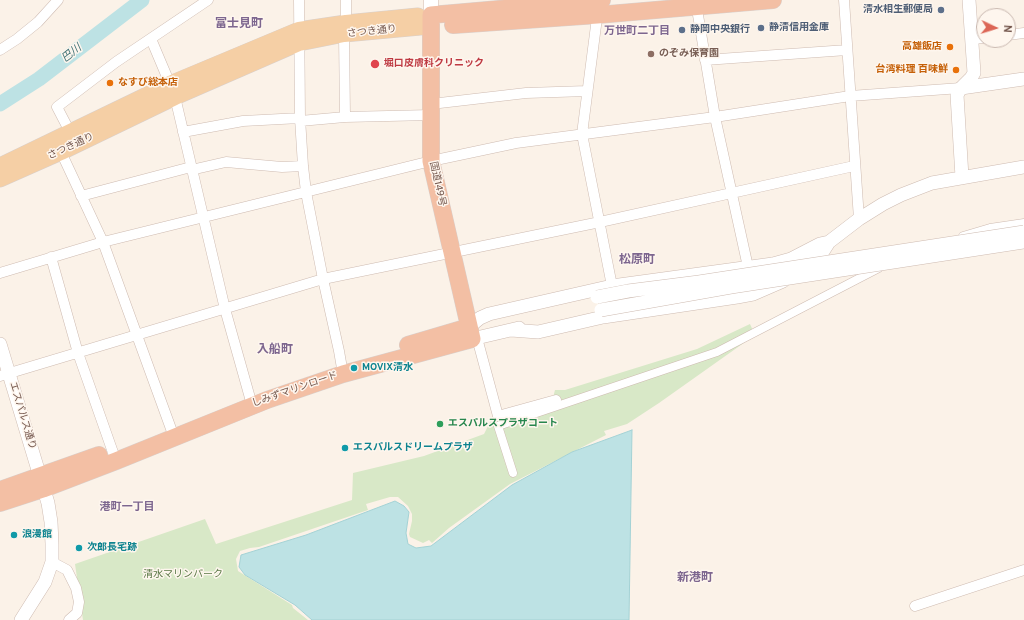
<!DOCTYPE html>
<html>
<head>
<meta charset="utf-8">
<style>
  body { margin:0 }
  #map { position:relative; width:1024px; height:620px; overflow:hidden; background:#fbf2e8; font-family:Overpass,sans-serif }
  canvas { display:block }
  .north { position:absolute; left:976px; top:8px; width:40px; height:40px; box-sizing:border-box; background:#fef6ee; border:1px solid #c7b6ae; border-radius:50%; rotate:94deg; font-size:11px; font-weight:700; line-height:16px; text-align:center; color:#74574d }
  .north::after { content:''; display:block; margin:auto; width:14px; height:18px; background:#dc6656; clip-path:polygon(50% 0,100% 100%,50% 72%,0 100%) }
</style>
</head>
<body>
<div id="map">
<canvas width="1024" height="620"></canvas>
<div class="north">N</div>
</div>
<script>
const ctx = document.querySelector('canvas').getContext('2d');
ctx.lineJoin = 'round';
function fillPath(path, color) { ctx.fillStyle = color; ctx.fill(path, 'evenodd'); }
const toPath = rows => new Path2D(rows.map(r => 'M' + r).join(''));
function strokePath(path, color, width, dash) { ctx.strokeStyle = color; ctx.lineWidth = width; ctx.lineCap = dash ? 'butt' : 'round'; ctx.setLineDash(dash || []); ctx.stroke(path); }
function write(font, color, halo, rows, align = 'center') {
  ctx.font = font + ' Overpass,"Noto Sans JP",sans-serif'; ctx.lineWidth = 3; ctx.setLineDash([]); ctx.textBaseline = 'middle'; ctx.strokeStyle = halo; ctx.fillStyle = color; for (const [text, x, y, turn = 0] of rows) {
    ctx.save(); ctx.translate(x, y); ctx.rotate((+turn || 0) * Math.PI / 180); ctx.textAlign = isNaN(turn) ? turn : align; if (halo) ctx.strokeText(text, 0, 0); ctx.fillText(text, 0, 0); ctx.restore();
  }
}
fillPath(toPath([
  [750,324,755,335,659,403,627,424,604,431,606,435,510,484,449,528,432,543,429,540,423,543,410,537,409,534,412,521,412,514,408,506,398,497,390,497,366,504,368,510,259,547,250,548,240,551,236,559,238,571,292,605,293,608,308,620,83,620,75,564,205,519,216,544,352,500,353,473,424,456,484,434,491,420,551,405,555,390,565,390,697,349]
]), '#d8e8c7');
const water = toPath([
  [632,430,629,620,312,620,295,605,245,575,239,567,241,555,306,535,395,501,404,506,409,512,406,533,408,544,416,548,431,546,512,485,572,452,632,430]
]);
fillPath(water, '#bde2e4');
strokePath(water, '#a4d2d5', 1);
strokePath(toPath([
  [0,104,39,79,142,0]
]), '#bde2e4', 15);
const pedestrian = toPath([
  [963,236,990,228,1024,223],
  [513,473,498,426,717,352,879,268]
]);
const minor = toPath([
  [299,0,300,118,303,166,306,192,323,279,339,351,343,374],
  [346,0,346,23],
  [844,0,859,219],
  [696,3,715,117,748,267],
  [598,10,582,134,612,286],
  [344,34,345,117],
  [1008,35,1024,33],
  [151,39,170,84],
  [971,39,984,38],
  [0,50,17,39,38,22,58,0],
  [705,60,847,50],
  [175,97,225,309,252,405],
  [431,104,526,93,587,91],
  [300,121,345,117,431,115],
  [70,132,57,107,116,62,208,0],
  [183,132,243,121,300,118],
  [61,152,103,242,174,437],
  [191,170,226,162,282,167,303,166],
  [81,196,191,167],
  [51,257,78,353,116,461],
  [0,273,103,242,431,161,516,143,715,117,850,96,961,88],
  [477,338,498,416,556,400],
  [0,376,323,279,600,222,854,166],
  [52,562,67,570,76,588,79,602,77,613,69,620],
  [915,606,1024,570]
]);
const tertiary = toPath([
  [961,88,1024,79],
  [962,177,957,95,961,88,971,78,974,73,969,0],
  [802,267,822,253,829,242,859,219,883,204,901,195,932,183,1024,167],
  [469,327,480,318,489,314,612,286,773,264,791,259,820,244,829,242],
  [511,330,538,332,603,317,737,297,753,294,783,281],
  [472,339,519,328],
  [0,344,48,503,51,522,52,544,52,562,45,582,21,620]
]);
const secondary = toPath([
  [431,15,431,0]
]);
const primary = toPath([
  [0,166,170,84,299,30,346,23,418,16],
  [0,179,61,152,175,97,299,43,344,34,431,26]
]);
const trunk = toPath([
  [453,25,597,15,773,0],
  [408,345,469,327],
  [0,490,99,455],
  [0,503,43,489,116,461,267,400,343,374,472,339,431,161,431,15,602,0]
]);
strokePath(pedestrian, '#cebbb1', 9);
strokePath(minor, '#cebbb1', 11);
strokePath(tertiary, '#cebbb1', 14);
strokePath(secondary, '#d1baaf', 15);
strokePath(primary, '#d8d0cd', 17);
strokePath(trunk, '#d8d0cd', 18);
strokePath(pedestrian, '#fff', 8);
strokePath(minor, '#fff', 10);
strokePath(tertiary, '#fff', 13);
strokePath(secondary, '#fff', 14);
strokePath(primary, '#f5cfa5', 16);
strokePath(trunk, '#f3bfa4', 17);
const tertiaryBridge = toPath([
  [597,297,628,291,699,282,1024,232],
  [601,310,731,287,1024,242]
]);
strokePath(tertiaryBridge, '#cebbb1', 14, []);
strokePath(tertiaryBridge, '#fff', 13);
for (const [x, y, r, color] of [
  [941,10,4,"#5c6f8a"],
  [761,28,4,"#5c6f8a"],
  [682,30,4,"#5c6f8a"],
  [950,47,4,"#e8710a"],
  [651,54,4,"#8d6e63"],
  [375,64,5,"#e0444e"],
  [956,70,4,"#e8710a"],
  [110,83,4,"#e8710a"],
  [354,368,4,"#0f9aa8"],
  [440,424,4,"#2e9e5b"],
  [345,448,4,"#0f9aa8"],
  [14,535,4,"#0f9aa8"],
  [79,548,4,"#0f9aa8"]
]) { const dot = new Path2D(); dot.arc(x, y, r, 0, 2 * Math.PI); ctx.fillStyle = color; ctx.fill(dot); strokePath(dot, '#fef6ee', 1.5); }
write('bold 10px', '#4e5e75', '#fef6ee', [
  ["清水相生郵便局",933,10,"right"],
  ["静清信用金庫",769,28],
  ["静岡中央銀行",690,30]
], 'left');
write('10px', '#74574d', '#fef6ee', [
  ["さつき通り",372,32,-6],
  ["さつき通り",71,147,-25],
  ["国道149号",437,184,78],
  ["しみずマリンロード",295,390,-19],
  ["エスパルス通り",22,416,73]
]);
write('bold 10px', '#c56008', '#fef6ee', [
  ["高雄飯店",942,47],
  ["台湾料理 百味鮮",948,70],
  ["なすび総本店",118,83,"left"]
], 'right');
write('bold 10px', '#785e54', '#fef6ee', [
  ["のぞみ保育園",659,54]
], 'left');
write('bold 10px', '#be3a42', '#fef6ee', [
  ["堀口皮膚科クリニック",384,64]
], 'left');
write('bold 10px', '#0d838f', '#fef6ee', [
  ["MOVIX清水",362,368],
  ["エスパルスドリームプラザ",353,448],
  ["浪漫館",22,535],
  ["次郎長宅跡",87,548]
], 'left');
write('bold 10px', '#27864d', '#fef6ee', [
  ["エスパルスプラザコート",448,424]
], 'left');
write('10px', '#5a7846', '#fef6ee', [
  ["清水マリンパーク",183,575]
]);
write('bold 11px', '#7d668f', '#fef6ee', [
  ["万世町二丁目",637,32],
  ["港町一丁目",127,508]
]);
write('italic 11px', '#427478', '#fef6ee', [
  ["巴川",72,54,-38]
]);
write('bold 12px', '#7d668f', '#fef6ee', [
  ["富士見町",239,25],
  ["松原町",637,261],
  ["入船町",275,351],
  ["新港町",695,579]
]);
</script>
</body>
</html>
